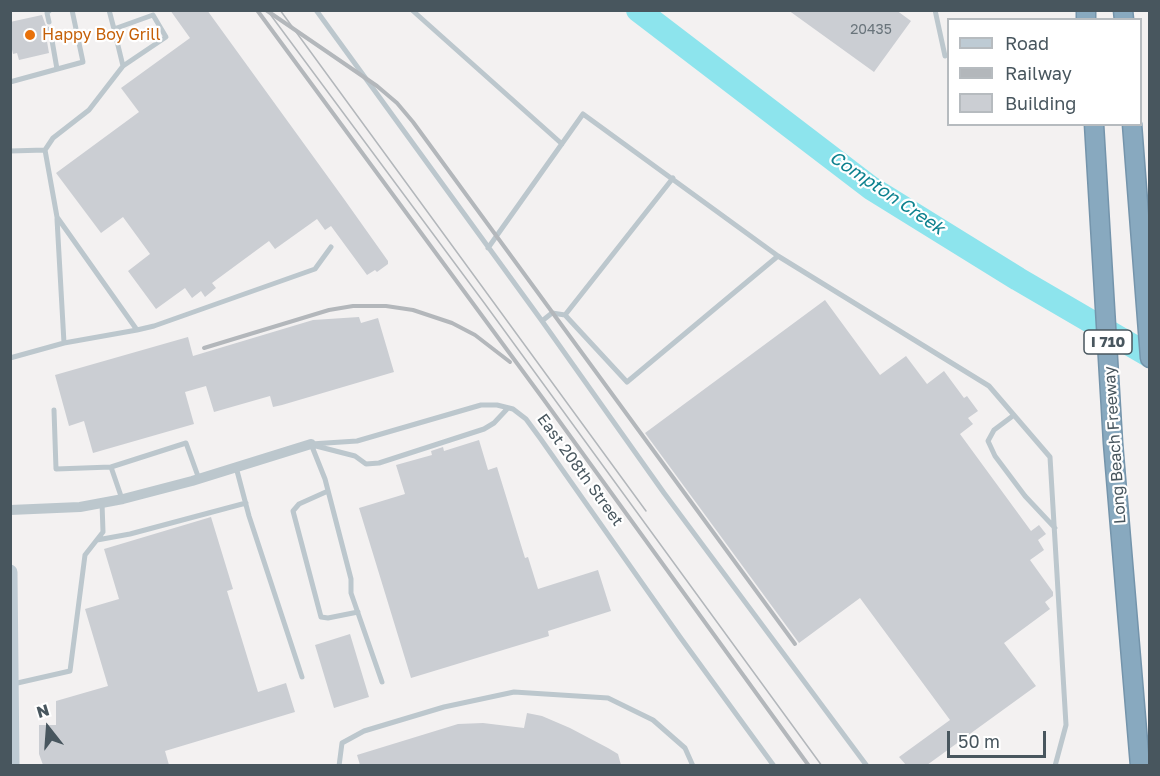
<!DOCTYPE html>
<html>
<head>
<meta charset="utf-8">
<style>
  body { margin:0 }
  #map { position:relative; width:1160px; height:776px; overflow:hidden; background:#f3f1f1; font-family:"Golos Text",sans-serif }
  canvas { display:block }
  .frame { position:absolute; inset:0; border:12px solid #48565e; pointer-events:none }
  .legend { position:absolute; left:947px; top:18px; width:195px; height:108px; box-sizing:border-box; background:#fff; border:2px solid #b6bbbf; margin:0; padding:8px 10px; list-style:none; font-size:18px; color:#48565e }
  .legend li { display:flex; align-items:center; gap:12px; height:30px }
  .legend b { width:30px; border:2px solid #b6bbbf }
  .north { position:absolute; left:18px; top:698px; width:60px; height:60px; -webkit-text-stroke:4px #fff; paint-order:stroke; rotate:343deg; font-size:16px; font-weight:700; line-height:24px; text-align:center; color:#48565e }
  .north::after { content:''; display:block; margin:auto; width:21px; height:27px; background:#48565e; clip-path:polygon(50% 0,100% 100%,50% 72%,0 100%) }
  .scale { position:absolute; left:947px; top:731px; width:99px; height:27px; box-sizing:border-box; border:3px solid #48565e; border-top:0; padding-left:8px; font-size:18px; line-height:21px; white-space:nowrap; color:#48565e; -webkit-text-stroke:4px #fff; paint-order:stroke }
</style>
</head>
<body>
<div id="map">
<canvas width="1160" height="776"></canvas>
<div class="frame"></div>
<ul class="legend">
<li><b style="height:8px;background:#becbd4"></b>Road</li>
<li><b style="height:8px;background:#b3b7bb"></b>Railway</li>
<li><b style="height:16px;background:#cbced3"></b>Building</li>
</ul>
<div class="north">N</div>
<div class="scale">50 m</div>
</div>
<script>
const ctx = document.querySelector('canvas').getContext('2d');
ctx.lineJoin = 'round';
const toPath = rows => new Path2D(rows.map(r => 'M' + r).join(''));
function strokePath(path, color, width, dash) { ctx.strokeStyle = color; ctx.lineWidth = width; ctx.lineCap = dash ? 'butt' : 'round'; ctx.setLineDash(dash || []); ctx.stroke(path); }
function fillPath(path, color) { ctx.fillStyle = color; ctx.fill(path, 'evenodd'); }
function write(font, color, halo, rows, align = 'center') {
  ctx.font = font + ' "Golos Text",sans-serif'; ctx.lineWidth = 4.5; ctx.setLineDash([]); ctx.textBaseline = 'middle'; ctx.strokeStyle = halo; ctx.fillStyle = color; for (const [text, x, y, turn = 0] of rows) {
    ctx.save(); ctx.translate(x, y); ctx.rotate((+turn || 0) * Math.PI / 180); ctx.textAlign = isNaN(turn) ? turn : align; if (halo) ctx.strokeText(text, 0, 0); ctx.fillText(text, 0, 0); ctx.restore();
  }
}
strokePath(toPath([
  [638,10,871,188,1018,279,1150,356]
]), '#8de4ed', 24);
fillPath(toPath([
  [170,10,207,10,344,199,388,261,388,264,377,272,375,270,367,275,331,226,325,230,317,219,275,249,269,241,212,283,216,288,205,297,201,291,192,298,185,288,156,309,128,271,150,254,123,217,101,233,56,173,139,112,121,88,190,38],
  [788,10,896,10,911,21,874,72],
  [42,15,46,26,45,30,49,53,19,60,17,53,13,54,10,40,10,22],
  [825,300,880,375,906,356,927,384,944,371,964,398,967,396,978,411,968,418,973,424,960,434,1031,531,1039,525,1046,534,1038,540,1044,550,1030,560,1053,592,1053,596,1045,602,1050,609,1004,643,1036,686,927,765,906,765,899,757,950,720,860,598,799,643,645,433],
  [359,317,361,323,378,318,394,372,282,405,273,407,270,396,214,412,206,386,185,392,194,424,93,453,84,421,69,426,55,375,188,337,193,356,313,320],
  [479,440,488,470,497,467,525,558,528,557,538,589,598,570,611,611,548,631,549,636,411,678,359,508,405,494,396,465,432,455,431,451,443,447,444,451],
  [211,517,233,589,227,591,258,692,286,683,295,712,165,751,169,765,43,765,39,754,39,725,56,725,56,701,108,686,85,609,119,599,104,549],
  [350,634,369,697,334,708,315,645],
  [527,713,542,716,570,728,608,748,618,754,621,765,360,765,357,755,458,724,483,723,524,728]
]), '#cbced3');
const motorway = toPath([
  [1086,10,1086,20],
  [1123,10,1124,20],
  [1094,124,1113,443,1140,766],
  [1132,124,1150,358]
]);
strokePath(motorway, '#7494ab', 21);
strokePath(toPath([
  [109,10,114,29],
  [316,10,542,321,664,493,867,766],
  [412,10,562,144],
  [935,10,945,56],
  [49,22,47,13,50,10],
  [50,29,57,69],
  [10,82,83,62,72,10],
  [10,151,45,150,53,138,89,110,123,66,166,37,153,15,114,29,123,66],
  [57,219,64,343],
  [488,248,583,114,778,256],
  [565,315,673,178],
  [542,321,552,313,565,315,627,382,778,256,989,386,1050,457,1066,725,1055,766],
  [137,330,154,326,315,269,331,247],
  [10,358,64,343,137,330,57,217,45,150],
  [54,410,56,469,111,467],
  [1014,415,994,430,988,441,995,456,1025,496,1055,528],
  [311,444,357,441,481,405,497,405,513,409,526,419,540,438,680,637,774,766],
  [311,444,325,479,351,579,351,593,382,682],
  [316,446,355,456,366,464,379,463,484,429,494,423,508,408],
  [236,467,249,516,302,677],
  [328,491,299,504,293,511,321,617,328,618,358,612],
  [122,499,111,467,186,443,199,479],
  [97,540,130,534,246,503],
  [13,684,70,671,85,555,103,532,102,503],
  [339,766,342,743,364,731,444,707,514,692,608,698,653,720,685,748,693,766]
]), '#bcc7cd', 5);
strokePath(toPath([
  [10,510,80,507,123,499,192,481,311,444]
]), '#bcc7cd', 10);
strokePath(toPath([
  [10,572,12,766]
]), '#becbd4', 15);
strokePath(motorway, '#88a9bf', 18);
strokePath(toPath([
  [267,10,485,304,822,766],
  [280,10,646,511]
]), '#b3b7bb', 1.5);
strokePath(toPath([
  [257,10,544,400,809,766],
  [266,10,377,86,397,103,413,122,795,644],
  [204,348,329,310,353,306,386,306,413,310,452,323,475,335,510,362]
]), '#b3b7bb', 4);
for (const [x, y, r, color] of [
  [30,35,6,"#e8710a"]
]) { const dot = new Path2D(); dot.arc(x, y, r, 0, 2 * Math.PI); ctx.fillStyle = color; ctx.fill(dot); strokePath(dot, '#fff', 2); }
write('14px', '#69747b', null, [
  ["20435",871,30]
]);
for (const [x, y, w] of [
  [1108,342,48]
]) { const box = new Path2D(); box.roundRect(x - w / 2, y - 12, w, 24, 4.5); ctx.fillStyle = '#fff'; ctx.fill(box); strokePath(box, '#48565e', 1.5); }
write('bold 15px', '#48565e', null, [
  ["I 710",1108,342]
]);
write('16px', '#c56008', '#fff', [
  ["Happy Boy Grill",42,35]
], 'left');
write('16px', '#48565e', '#fff', [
  ["Long Beach Freeway",1115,445,-94],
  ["East 208th Street",580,470,54]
]);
write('italic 18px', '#0d828f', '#fff', [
  ["Compton Creek",887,193,34]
]);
</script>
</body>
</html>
